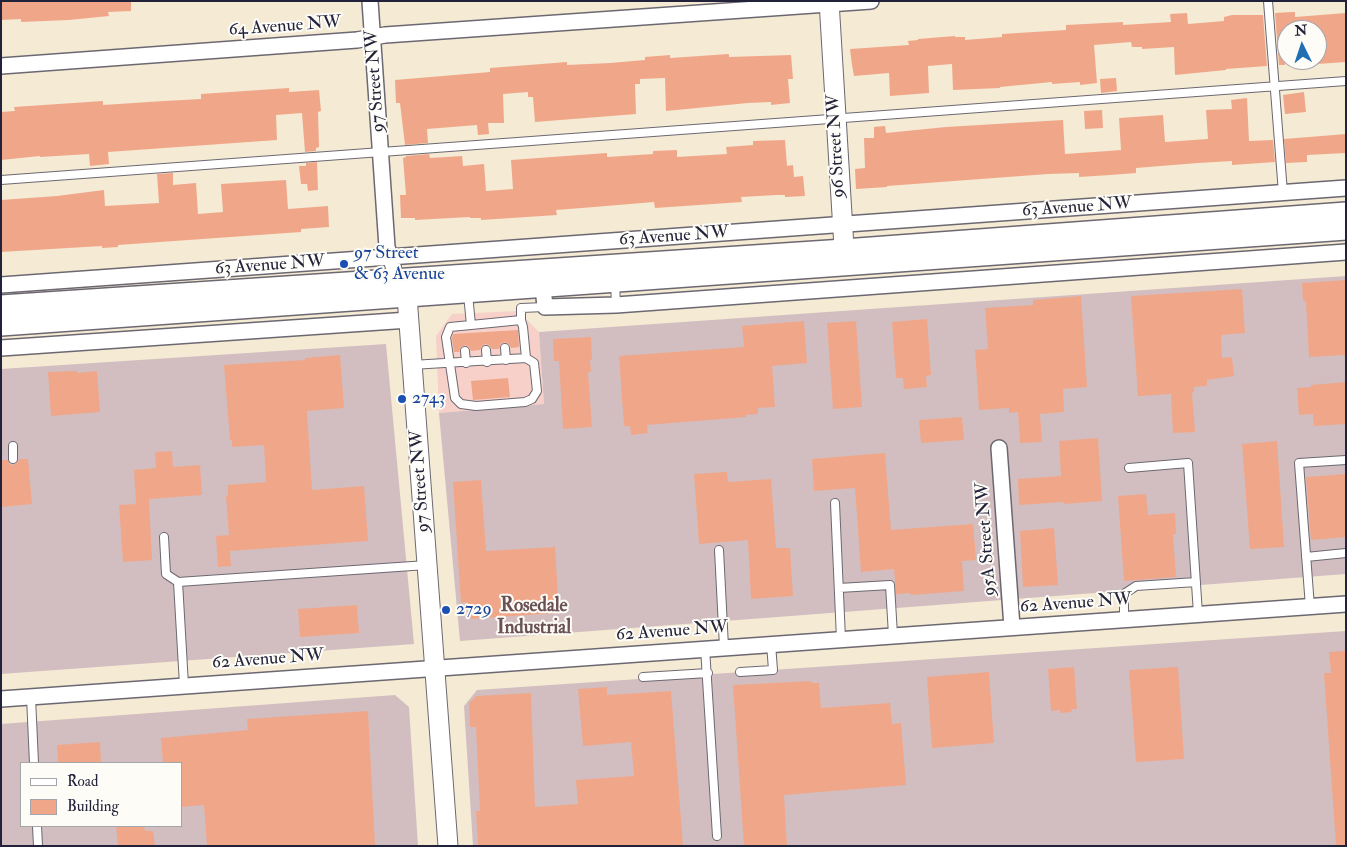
<!DOCTYPE html>
<html>
<head>
<meta charset="utf-8">
<style>
  body { margin:0 }
  #map { position:relative; width:1347px; height:847px; overflow:hidden; background:#f5ead4; font-family:"IM FELL Double Pica",serif }
  canvas { display:block }
  .frame { position:absolute; inset:0; border:2px solid #22223b; pointer-events:none }
  .legend { position:absolute; left:20px; top:762px; width:162px; height:65px; box-sizing:border-box; background:#fdfcf7; border:1px solid #a5a5ac; margin:0; padding:6px 9px; list-style:none; font-size:15px; color:#22223b }
  .legend li { display:flex; align-items:center; gap:10px; height:25px }
  .legend b { width:25px; border:1px solid #a5a5ac }
  .north { position:absolute; left:1277px; top:20px; width:50px; height:50px; box-sizing:border-box; background:#fdfcf7; border:1px solid #a5a5ac; border-radius:50%; rotate:356deg; font-size:14px; font-weight:700; line-height:20px; text-align:center; color:#22223b }
  .north::after { content:''; display:block; margin:auto; width:18px; height:22px; background:#1f6fb2; clip-path:polygon(50% 0,100% 100%,50% 72%,0 100%) }
</style>
</head>
<body>
<div id="map">
<canvas width="1347" height="847"></canvas>
<div class="frame"></div>
<ul class="legend">
<li><b style="height:6px;background:#fff"></b>Road</li>
<li><b style="height:14px;background:#f0a789"></b>Building</li>
</ul>
<div class="north">N</div>
</div>
<script>
const ctx = document.querySelector('canvas').getContext('2d');
ctx.lineJoin = 'round';
function fillPath(path, color) { ctx.fillStyle = color; ctx.fill(path, 'evenodd'); }
const toPath = rows => new Path2D(rows.map(r => 'M' + r).join(''));
function strokePath(path, color, width, dash) { ctx.strokeStyle = color; ctx.lineWidth = width; ctx.lineCap = dash ? 'butt' : 'round'; ctx.setLineDash(dash || []); ctx.stroke(path); }
function write(font, color, halo, rows, align = 'center') {
  ctx.font = font + ' "IM FELL Double Pica",serif'; ctx.lineWidth = 4; ctx.setLineDash([]); ctx.textBaseline = 'middle'; ctx.strokeStyle = halo; ctx.fillStyle = color; for (const [text, x, y, turn = 0] of rows) {
    ctx.save(); ctx.translate(x, y); ctx.rotate((+turn || 0) * Math.PI / 180); ctx.textAlign = isNaN(turn) ? turn : align; if (halo) ctx.strokeText(text, 0, 0); ctx.fillText(text, 0, 0); ctx.restore();
  }
}
fillPath(toPath([
  [518,311,539,332,544,404,439,413,436,336,452,314]
]), '#f7d0c9');
fillPath(toPath([
  [1346,276,1346,574,460,641,439,413,544,404,539,332],
  [386,344,414,644,1,674,1,369],
  [1346,631,1346,846,473,846,464,706,477,690],
  [395,695,409,707,418,846,1,846,1,724],
  [21,763,181,763,181,826,21,826]
]), '#d2bec1');
fillPath(toPath([
  [1,1,131,1,131,11,108,12,109,16,69,20,21,22,21,19,1,20],
  [1292,12,1295,12,1295,17,1346,13,1346,62,1317,64,1317,30,1287,30,1287,35,1283,35,1285,65,1279,65,1275,13],
  [1187,13,1188,24,1224,21,1224,17,1232,15,1263,15,1267,66,1226,69,1226,70,1175,75,1174,47,1142,49,1142,47,1132,47,1131,42,1094,45,1097,83,1080,85,1080,82,1052,84,1052,82,1000,87,1000,88,953,90,952,64,928,66,929,93,890,96,889,73,854,76,852,65,850,49,909,45,908,41,918,40,918,39,955,36,955,37,965,37,965,40,1002,37,1002,34,1066,30,1066,25,1123,22,1123,25,1171,22,1170,14],
  [729,54,729,57,791,55,793,79,788,79,790,103,771,105,771,102,748,103,666,111,665,78,640,79,640,84,635,84,636,114,535,122,533,97,528,97,528,92,503,94,504,123,488,123,489,134,478,135,477,125,427,129,428,143,405,145,400,103,396,103,395,80,490,72,490,68,567,62,567,65,610,63,645,60,645,57,670,55,670,58],
  [1116,78,1117,91,1101,93,1100,79],
  [289,88,289,92,319,90,321,111,318,112,319,147,316,148,316,151,305,152,302,113,276,115,277,140,108,152,109,164,90,166,89,154,40,157,40,156,1,160,1,112,15,111,14,107,103,101,103,105,164,101,201,99,201,94],
  [1304,92,1306,112,1285,114,1283,95],
  [1247,98,1249,141,1273,140,1275,162,1232,165,1232,161,1198,163,1136,168,1136,173,1110,175,1079,177,1079,173,1048,174,887,186,887,187,856,189,855,169,865,168,864,138,874,138,874,127,885,126,886,133,946,127,1063,120,1065,154,1108,151,1121,150,1119,118,1163,115,1165,142,1208,139,1206,110,1232,109,1231,100],
  [1102,110,1103,128,1085,129,1084,111],
  [1346,134,1346,153,1307,155,1307,162,1286,163,1284,139],
  [785,140,787,166,793,165,794,177,803,176,805,196,785,197,785,195,776,195,741,197,742,202,655,208,654,202,594,207,556,210,557,215,481,220,481,218,470,218,470,217,415,220,415,218,401,218,400,195,406,195,403,158,406,157,406,156,429,154,430,158,462,156,463,166,484,164,486,191,513,189,511,160,607,153,607,157,653,154,653,151,677,150,677,157,727,154,726,147,753,145,753,141],
  [317,162,318,190,308,191,307,184,301,184,299,166,306,166,306,163],
  [173,173,173,185,196,183,198,214,223,212,221,184,286,180,288,209,328,206,329,227,301,229,301,232,118,245,118,247,102,248,102,246,1,252,1,200,57,196,104,190,105,206,159,203,157,174],
  [1346,280,1346,355,1309,357,1306,301,1303,301,1302,283],
  [1242,289,1245,333,1221,335,1222,358,1232,357,1234,376,1207,380,1207,385,1206,386,1194,387,1194,392,1192,393,1195,432,1173,433,1171,394,1138,396,1131,296],
  [1081,296,1087,387,1063,389,1064,412,1040,414,1042,442,1020,443,1018,412,1009,413,1009,408,979,410,975,350,988,349,985,308,1033,305,1033,300],
  [927,319,931,375,926,376,927,387,904,389,903,378,896,378,892,322],
  [804,321,807,363,772,366,775,407,758,408,758,414,746,415,746,417,647,425,648,433,631,435,630,426,624,426,619,356,744,347,742,326],
  [856,321,862,407,833,409,827,323],
  [518,330,519,347,511,348,509,344,505,342,501,344,499,349,492,349,490,346,486,344,482,346,480,350,471,351,469,347,465,345,461,347,459,352,454,352,452,338,453,334],
  [591,337,592,360,590,360,591,372,588,372,592,427,563,429,559,361,554,361,553,339],
  [340,355,344,408,307,411,312,490,364,486,368,541,230,551,231,566,218,567,216,536,229,535,226,496,228,496,228,485,266,482,264,445,232,447,232,440,230,440,224,365,305,360,305,358],
  [77,371,77,373,97,371,100,412,51,416,48,372],
  [508,378,510,397,473,400,471,381],
  [1346,382,1346,424,1314,426,1313,414,1299,415,1297,388,1311,387,1311,385],
  [962,417,964,440,921,443,919,420],
  [1098,438,1102,501,1064,504,1063,502,1019,505,1018,479,1061,476,1059,441],
  [1277,441,1284,547,1250,549,1242,444],
  [172,451,173,467,200,465,202,495,149,499,152,560,123,562,119,505,136,504,134,470,156,468,155,452],
  [885,453,891,530,973,524,976,560,962,561,964,591,911,595,910,593,896,594,894,569,861,572,855,488,814,491,812,459],
  [19,459,28,459,32,504,1,507,1,460,8,460,10,464,13,465,18,462],
  [727,472,728,482,771,479,776,548,790,548,793,596,751,599,748,540,699,544,694,474],
  [1346,474,1346,537,1311,540,1306,477],
  [481,480,486,551,555,547,559,613,467,619,466,602,461,603,453,482],
  [1146,494,1148,515,1175,513,1176,534,1173,534,1176,577,1124,581,1118,496],
  [1054,528,1058,585,1023,587,1020,531],
  [357,605,359,633,300,637,298,609],
  [1346,651,1346,846,1336,846,1324,673,1331,673,1329,652],
  [1074,667,1077,709,1071,709,1072,712,1060,713,1060,710,1051,711,1048,669],
  [1178,667,1184,759,1136,762,1129,670],
  [989,672,994,743,932,748,927,677],
  [811,681,812,683,819,683,821,708,890,703,892,724,901,723,906,785,784,795,787,846,744,846,733,685],
  [607,687,607,695,671,691,683,846,478,846,476,811,480,811,476,727,470,727,469,703,476,696,531,693,535,807,578,804,576,780,634,776,631,742,583,746,578,689],
  [368,711,375,846,207,846,204,805,181,807,181,763,163,763,161,738,248,730,247,719],
  [100,742,101,763,58,763,57,745],
  [116,826,144,826,145,831,153,831,155,846,118,846]
]), '#f0a789');
const service = toPath([
  [1268,1,1283,193],
  [1,180,1346,81],
  [615,282,616,305],
  [521,320,521,308,545,307],
  [471,325,450,327,446,337,455,398,461,404,476,406,525,402,532,399,537,391,534,363,526,358],
  [505,348,506,360],
  [486,350,487,362],
  [465,351,466,363],
  [412,365,526,358,523,327,521,320,471,325,468,294],
  [13,446,13,459],
  [1129,468,1188,463,1198,614],
  [835,503,841,639],
  [164,537,166,574,178,582],
  [719,550,724,647],
  [1306,557,1346,553],
  [839,588,890,585,893,635],
  [1310,607,1299,463,1346,460],
  [1124,619,1124,594,1136,586,1196,582],
  [705,648,717,836],
  [740,672,773,670,771,644],
  [643,677,708,673],
  [184,685,178,582,427,565],
  [31,697,34,763],
  [37,826,38,846]
]);
const minor = toPath([
  [370,1,387,247,393,266],
  [1,66,357,40,385,35,871,1],
  [1,285,1346,188],
  [543,287,545,307,616,305,1346,252],
  [1,348,409,320],
  [999,448,1012,627],
  [1,699,1346,604]
]);
const tertiary = toPath([
  [829,1,845,264],
  [400,283,407,296,448,846]
]);
const secondary = toPath([
  [1,306,844,250,1346,213],
  [1,325,1346,229]
]);
strokePath(service, '#6c6871', 10);
strokePath(minor, '#6c6871', 18);
strokePath(tertiary, '#6c6871', 21);
strokePath(secondary, '#6c6871', 24);
strokePath(service, '#fff', 8);
strokePath(minor, '#fff', 15);
strokePath(tertiary, '#fff', 19);
strokePath(secondary, '#fff', 21);
for (const [x, y, r, color] of [
  [344,264,5,"#1a4fb4"],
  [402,399,5,"#1a4fb4"],
  [446,610,5,"#1a4fb4"]
]) { const dot = new Path2D(); dot.arc(x, y, r, 0, 2 * Math.PI); ctx.fillStyle = color; ctx.fill(dot); strokePath(dot, '#fdfcf7', 2); }
write('18px', '#22223b', '#fdfcf7', [
  ["64 Avenue NW",285,27,-4],
  ["97 Street NW",376,81,-94],
  ["96 Street NW",837,146,-93],
  ["63 Avenue NW",1077,208,-4],
  ["63 Avenue NW",674,237,-4],
  ["63 Avenue NW",270,266,-4],
  ["97 Street NW",421,481,-94],
  ["95A Street NW",987,539,-94],
  ["62 Avenue NW",1076,604,-4],
  ["62 Avenue NW",672,632,-4],
  ["62 Avenue NW",268,660,-4]
]);
write('18px', '#164399', '#fdfcf7', [
  ["97 Street",354,254],
  ["& 63 Avenue",354,275],
  ["2743",412,399],
  ["2729",456,610]
], 'left');
write('bold 19px', '#6a5156', '#fdfcf7', [
  ["Rosedale",534,607],
  ["Industrial",534,629]
]);
</script>
</body>
</html>
